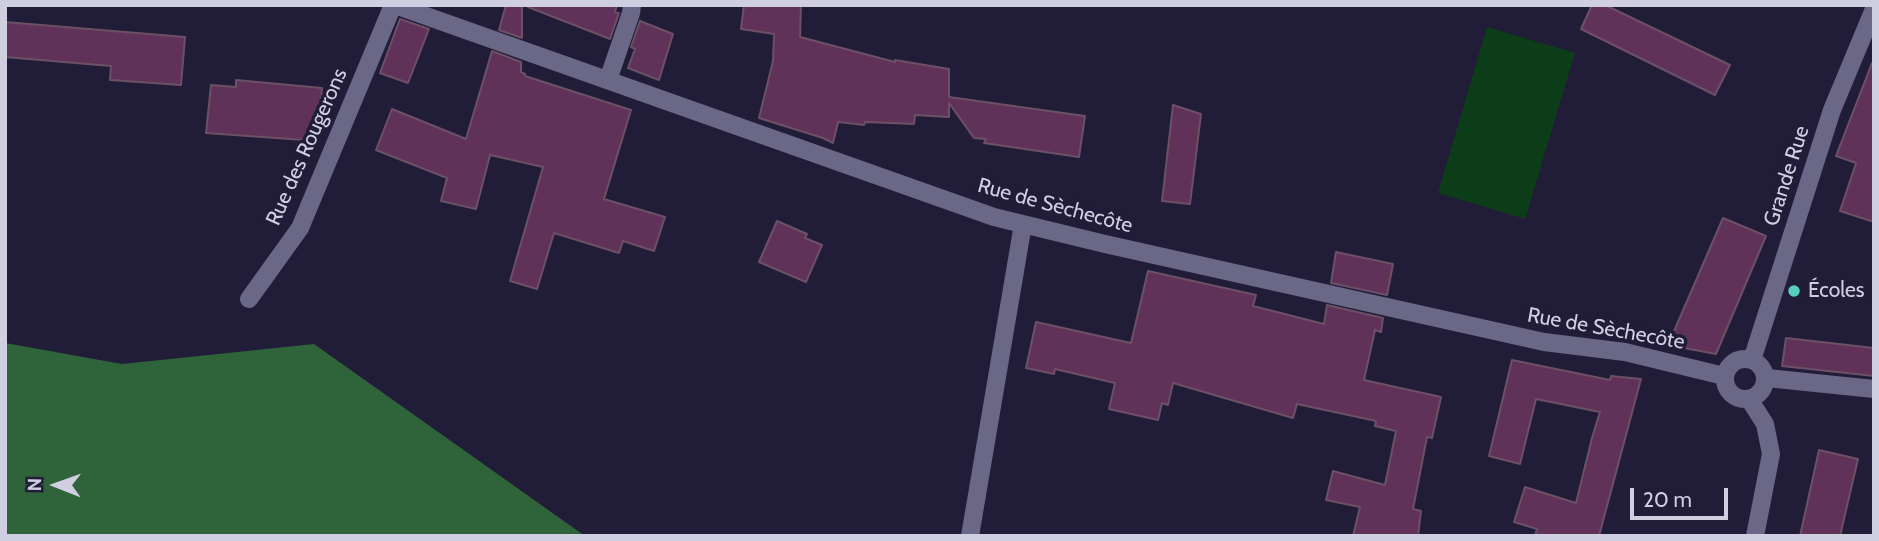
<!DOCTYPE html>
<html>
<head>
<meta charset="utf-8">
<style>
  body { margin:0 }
  #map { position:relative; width:1879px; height:541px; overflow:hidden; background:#211d38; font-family:Cabin,sans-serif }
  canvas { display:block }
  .frame { position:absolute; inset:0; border:7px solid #d0cfe1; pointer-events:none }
  .north { position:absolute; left:21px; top:450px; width:70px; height:70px; -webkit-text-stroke:5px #211d38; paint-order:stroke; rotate:271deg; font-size:19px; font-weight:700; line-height:28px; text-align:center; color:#d0cfe1 }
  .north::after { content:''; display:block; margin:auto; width:24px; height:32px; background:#d0cfe1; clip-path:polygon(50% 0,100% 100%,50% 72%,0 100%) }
  .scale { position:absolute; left:1630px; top:488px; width:98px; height:32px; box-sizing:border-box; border:4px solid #d0cfe1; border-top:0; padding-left:9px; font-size:21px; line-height:24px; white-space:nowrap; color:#d0cfe1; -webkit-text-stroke:5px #211d38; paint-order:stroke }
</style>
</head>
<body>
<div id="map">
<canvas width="1879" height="541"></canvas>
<div class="frame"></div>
<div class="north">N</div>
<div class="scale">20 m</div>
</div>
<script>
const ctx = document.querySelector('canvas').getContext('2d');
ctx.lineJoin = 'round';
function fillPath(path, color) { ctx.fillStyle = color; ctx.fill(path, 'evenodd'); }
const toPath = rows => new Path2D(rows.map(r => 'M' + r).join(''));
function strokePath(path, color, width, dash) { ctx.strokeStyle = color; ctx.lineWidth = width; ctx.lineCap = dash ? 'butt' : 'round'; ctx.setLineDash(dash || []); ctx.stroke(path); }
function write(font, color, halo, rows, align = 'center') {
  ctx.font = font + ' Cabin,sans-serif'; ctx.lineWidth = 7; ctx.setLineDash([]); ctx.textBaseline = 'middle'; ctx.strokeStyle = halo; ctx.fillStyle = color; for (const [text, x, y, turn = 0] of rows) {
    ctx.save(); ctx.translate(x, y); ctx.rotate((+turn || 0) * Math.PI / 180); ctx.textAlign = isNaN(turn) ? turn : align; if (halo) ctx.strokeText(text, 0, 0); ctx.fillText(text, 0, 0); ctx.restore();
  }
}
fillPath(toPath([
  [1487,27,1575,53,1525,219,1438,193]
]), '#0d3c19');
fillPath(toPath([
  [5,343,122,364,314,344,585,536,5,536]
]), '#2f6339');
const building = toPath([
  [506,5,522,5,522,38,499,30,506,5],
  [528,5,617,5,615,12,619,13,610,39,528,7,528,5],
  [744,5,801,5,800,37,895,62,895,60,949,69,949,97,1085,116,1079,157,984,143,986,139,974,138,949,103,949,117,915,115,914,124,865,122,864,125,838,122,833,143,823,138,759,118,773,61,774,34,741,29,744,5],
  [1592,5,1605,5,1730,65,1715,95,1581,29,1592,5],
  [400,19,429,29,408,83,380,73,400,19],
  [640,21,673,34,659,80,628,68,635,49,631,47,640,21],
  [5,22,185,37,181,85,110,80,111,66,5,57,5,22],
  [492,51,521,62,521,72,525,74,525,76,631,110,604,199,665,217,654,251,623,241,619,253,554,233,537,289,510,281,543,167,490,155,476,209,441,201,447,178,376,150,392,109,466,139,492,51],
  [1872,63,1874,64,1874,222,1840,211,1856,163,1836,156,1872,63],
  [236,80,322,88,318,141,206,133,211,85,236,87,236,80],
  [1173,105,1201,114,1190,204,1162,201,1173,105],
  [1723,218,1766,236,1716,354,1668,345,1723,218],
  [777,221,807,234,805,238,822,245,806,282,759,262,777,221],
  [1336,252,1393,264,1387,295,1331,283,1336,252],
  [1148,271,1256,295,1253,306,1324,324,1327,305,1383,318,1381,332,1375,330,1364,380,1441,397,1432,438,1427,437,1413,509,1421,511,1418,536,1353,536,1360,507,1326,500,1333,471,1385,485,1396,431,1375,426,1376,421,1297,404,1293,418,1173,383,1168,405,1162,403,1158,420,1109,409,1115,383,1055,369,1054,374,1026,368,1036,322,1131,343,1148,271],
  [1786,338,1874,348,1874,376,1782,366,1786,338],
  [1512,360,1610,380,1611,376,1641,379,1599,536,1535,536,1537,529,1514,522,1525,487,1576,503,1592,438,1600,412,1536,399,1520,464,1489,456,1512,360],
  [1819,450,1858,459,1840,536,1800,536,1819,450]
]);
fillPath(building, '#613259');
strokePath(building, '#6c5066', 2);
strokePath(toPath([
  [395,5,994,217,1105,244,1544,342,1625,352,1724,376],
  [608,80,631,13,632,5],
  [249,299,300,228,393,5],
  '1725 379a20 20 0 1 1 40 0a20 20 0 1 1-40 0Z',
  [1752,360,1832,110,1874,9],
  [1767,378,1874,389],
  [1749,399,1765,424,1771,454,1755,536],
  [970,536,1023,224]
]), '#6a6787', 18);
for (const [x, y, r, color] of [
  [1794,291,7,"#58cec0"]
]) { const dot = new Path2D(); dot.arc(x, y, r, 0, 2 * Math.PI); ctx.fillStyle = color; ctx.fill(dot); strokePath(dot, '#211d38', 2.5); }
write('21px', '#d0cfe1', '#211d38', [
  ["Rue des Rougerons",307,147,-66],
  ["Grande Rue",1787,176,-72],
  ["Rue de Sèchecôte",1055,206,15],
  ["Rue de Sèchecôte",1606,329,10]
]);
write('21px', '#d0cfe1', '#211d38', [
  ["Écoles",1808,291]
], 'left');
</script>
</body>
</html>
